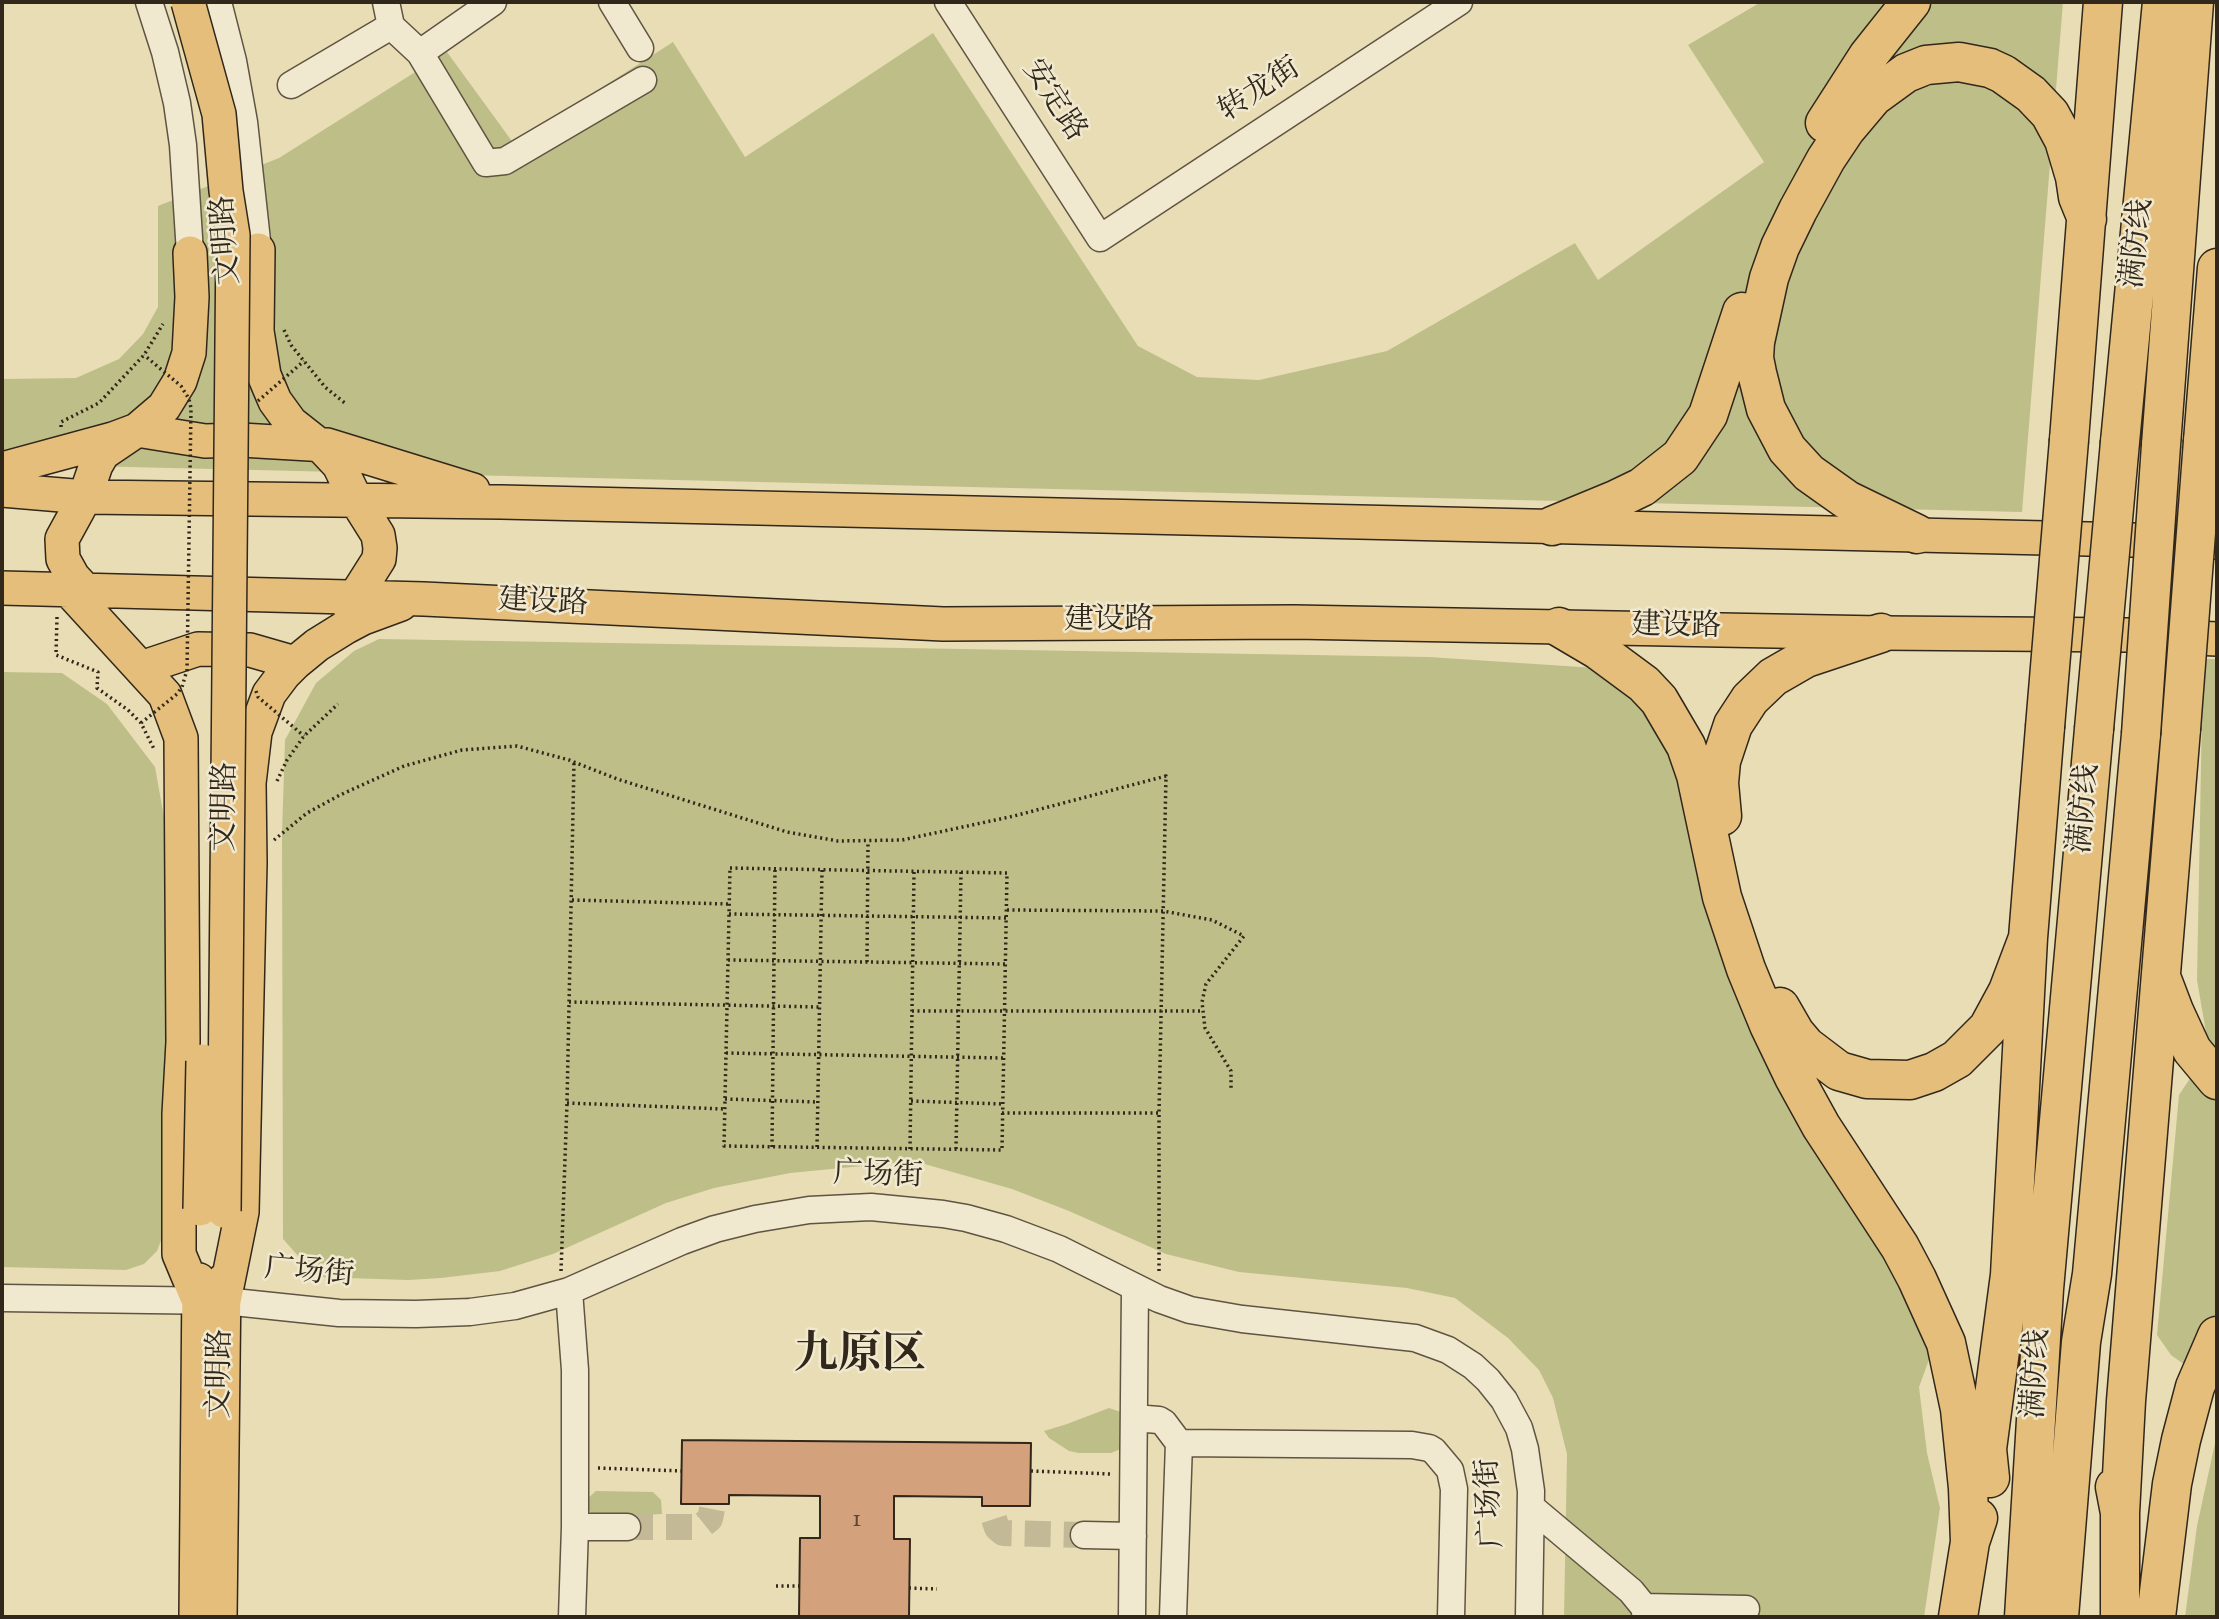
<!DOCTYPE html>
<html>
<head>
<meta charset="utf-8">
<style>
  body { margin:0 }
  #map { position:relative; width:2219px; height:1619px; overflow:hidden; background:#e9ddb5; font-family:"Sorts Mill Goudy",serif }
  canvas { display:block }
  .frame { position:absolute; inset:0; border:4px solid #31271b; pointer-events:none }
</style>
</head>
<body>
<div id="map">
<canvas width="2219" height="1619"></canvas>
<div class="frame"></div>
</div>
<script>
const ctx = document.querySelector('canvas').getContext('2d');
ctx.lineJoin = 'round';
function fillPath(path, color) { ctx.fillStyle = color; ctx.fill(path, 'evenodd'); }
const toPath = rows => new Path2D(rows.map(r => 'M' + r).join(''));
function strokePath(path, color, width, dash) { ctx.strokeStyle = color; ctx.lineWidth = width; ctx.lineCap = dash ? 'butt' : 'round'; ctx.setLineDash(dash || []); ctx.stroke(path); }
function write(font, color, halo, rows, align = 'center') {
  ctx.font = font + ' "Sorts Mill Goudy","Noto Serif SC",serif'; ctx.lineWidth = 5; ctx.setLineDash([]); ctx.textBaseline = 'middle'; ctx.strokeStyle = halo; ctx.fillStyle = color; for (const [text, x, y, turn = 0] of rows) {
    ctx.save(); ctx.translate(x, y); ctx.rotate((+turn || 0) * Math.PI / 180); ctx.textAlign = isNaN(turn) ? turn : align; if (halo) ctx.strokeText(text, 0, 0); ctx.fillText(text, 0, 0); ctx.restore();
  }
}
fillPath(toPath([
  [1761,2,2063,2,2022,512,2,464,2,379,76,378,119,359,143,334,158,307,158,206,279,158,447,52,514,144,673,42,745,157,933,33,1138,346,1197,377,1259,380,1387,351,1575,243,1598,280,1764,162,1688,45],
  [379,639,1429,657,1596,668,1637,691,1666,734,1713,916,1920,1319,1930,1357,1919,1387,1927,1453,1940,1508,1924,1617,1564,1617,1567,1454,1553,1398,1539,1370,1508,1338,1455,1298,1407,1288,1239,1272,1166,1254,1069,1211,1012,1189,914,1161,790,1173,714,1188,666,1203,553,1254,500,1271,441,1278,408,1280,317,1277,283,1239,282,834,285,740,316,683,354,651],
  [2203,659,2217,659,2217,1388,2171,1355,2157,1335,2179,1095,2209,1050,2197,980],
  [2,672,62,673,107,704,155,767,167,834,166,1228,157,1251,144,1264,126,1270,2,1267],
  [1109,1408,1121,1412,1121,1449,1111,1453,1079,1453,1069,1451,1049,1438,1044,1431,1067,1424],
  [2217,1434,2217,1617,2185,1617,2197,1526],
  [596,1491,653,1492,661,1500,662,1514,601,1517,592,1514,587,1508,587,1499]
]), '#bebf88');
const building = toPath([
  [682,1440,1031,1443,1030,1506,982,1506,982,1497,894,1496,894,1539,910,1539,909,1617,799,1617,800,1538,820,1538,820,1496,729,1495,729,1504,681,1504,682,1440]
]);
fillPath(building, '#d3a27c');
strokePath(building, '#31271b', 2);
strokePath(toPath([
  [994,1519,997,1528,1003,1533,1084,1535],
  [627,1527,700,1527,710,1519,712,1509]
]), '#c4b996', 26, [26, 13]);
const minor = toPath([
  [149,2,165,52,177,103,183,145,190,253],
  [218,2,233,61,244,122,258,250],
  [386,2,391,26,420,53,486,163,505,161,643,80],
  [612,2,640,48],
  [948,2,1100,238,1459,2],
  [420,53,493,2],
  [291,85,391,26],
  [569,1291,575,1370,575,1527,572,1617],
  [2,1298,224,1301,339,1313,416,1314,470,1312,515,1306,569,1291,682,1241,715,1229,755,1219,809,1210,871,1207,943,1214,966,1218,1006,1229,1059,1249,1159,1299,1190,1310,1242,1319,1415,1338,1448,1350,1473,1366,1488,1380,1504,1400,1519,1428,1525,1449,1531,1491,1529,1617],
  [1134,1418,1159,1420,1164,1423,1179,1443,1173,1617],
  [1179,1443,1412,1445,1429,1448,1434,1451,1450,1470,1454,1489,1451,1617],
  [1531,1507,1631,1591,1644,1607,1646,1617],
  [575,1527,627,1527],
  [1084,1535,1133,1536],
  [1644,1607,1746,1609],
  [1132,1617,1135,1288]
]);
const major = toPath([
  [258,250,257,331,264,375,269,387,275,401,291,423,324,449,339,465,356,500,378,535,380,548,379,559,355,597,351,612],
  [2,469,113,439,137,430,164,407,180,381,189,353,192,297,190,253],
  [2,490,85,497,501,502,2217,542],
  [2,588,424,599,943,624,1294,622,1881,633,2128,635,2217,639],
  [69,590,165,695,181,738,183,1042,179,1114,179,1254,199,1302],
  [85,590,73,577,63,559,62,539,85,497,96,465,103,453,137,430,205,441,241,440,327,445,473,490],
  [141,668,198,649,250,650,295,663],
  [224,1301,242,1212,250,863,249,783,255,732,269,694,284,674,295,663,317,645,346,627,363,618,401,604],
  [196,1617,199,1280],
  [220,1617,224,1280]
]);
const highway = toPath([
  [1825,123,1868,56,1911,2],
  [2069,440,2103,2],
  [2203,441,2217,268],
  [2120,442,2162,2],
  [2161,445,2194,2],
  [1552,526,1615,500,1642,487,1680,457,1708,415,1742,312],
  [1917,534,1847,500,1809,473,1787,449,1766,409,1757,373,1754,358,1755,342,1769,278,1780,247,1798,210,1826,159,1846,129,1873,97,1906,73,1926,65,1959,62,1990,68,2003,74,2031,94,2050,114,2064,140,2075,177,2078,197,2087,219],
  [1559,627,1598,650,1644,684,1659,700,1686,746,1696,775,1722,897,1746,969,1769,1025,1794,1077,1821,1126,1900,1247,1917,1279,1946,1343,1960,1409,1968,1488,1970,1542],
  [1722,816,1719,783,1721,761,1733,725,1750,699,1773,677,1806,658,1881,633],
  [2163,982,2174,1011,2192,1050,2217,1080],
  [1780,1007,1795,1033,1806,1046,1839,1071,1867,1079,1910,1080,1934,1072,1957,1059,1988,1028,2008,991,2028,938],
  [1990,1478,1987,1449,2010,1275,2028,938,2045,727],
  [2115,1487,2120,1513,2120,1617],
  [2120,1513,2126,1401,2181,729],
  [1958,1617,1970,1542,1978,1518],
  [2024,1617,2044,1289,2094,729],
  [2059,1617,2081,1342,2092,1274,2141,734],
  [2156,1617,2172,1484,2181,1440,2195,1387,2217,1336]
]);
strokePath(minor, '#5f5442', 29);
strokePath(major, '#31271b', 36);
strokePath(highway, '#31271b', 41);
strokePath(toPath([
  [284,330,291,345,325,387,346,404],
  [61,427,61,422,99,403,144,355,163,324],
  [57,617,56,655,98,672,97,688,128,710,141,723,154,749],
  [277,781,287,760,304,736,338,704],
  [274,840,307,813,340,795,404,766,462,750,517,746,569,760,617,779,787,832,838,841,902,840,1014,816,1166,776,1159,1113,1159,1274],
  [730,868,1007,873,1002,1150,724,1146,730,868],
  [572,900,729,904],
  [1007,910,1163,911,1212,920,1244,936,1206,984,1202,1002,1205,1028,1231,1071,1231,1088],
  [729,914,1007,918],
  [728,960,1005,964],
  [867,962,868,842],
  [569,1002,819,1007],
  [912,1011,1202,1011],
  [726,1053,1004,1058],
  [725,1099,818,1102],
  [911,1101,1003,1104],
  [567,1103,725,1109],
  [1002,1113,1158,1113],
  [772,1147,775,869],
  [817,1147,822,870],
  [910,1149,914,871],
  [956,1149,961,872],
  [561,1271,567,1103,574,762],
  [598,1468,682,1471],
  [1031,1471,1111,1474],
  [776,1586,800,1586],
  [909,1588,937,1589]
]), '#31271b', 3.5, [2, 3.5]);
strokePath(minor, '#f1e9cf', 26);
strokePath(major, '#e4be7a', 33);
strokePath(highway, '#e4be7a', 38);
const majorBridge = toPath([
  [188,2,219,114,226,191,233,235,224,1211],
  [200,1209,203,1061]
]);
const highwayBridge = toPath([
  [2045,727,2069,440],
  [2094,729,2120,442],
  [2181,729,2203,441],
  [2141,734,2161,445]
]);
strokePath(majorBridge, '#31271b', 36, []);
strokePath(highwayBridge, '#31271b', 41, []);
strokePath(toPath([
  [258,401,304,361],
  [256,691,258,697,304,736],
  [141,723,177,694,182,687,187,670,191,408,189,399,181,386,144,355]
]), '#31271b', 3.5, [2, 3.5]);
strokePath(majorBridge, '#e4be7a', 33);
strokePath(highwayBridge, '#e4be7a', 38);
write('26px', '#5a4633', null, [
  ["1",857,1522]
]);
write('30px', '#31271b', '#f1e9cf', [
  ["转龙街",1261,92,-33],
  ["安定路",1052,102,57],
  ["文明路",229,240,-94],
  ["满防线",2140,244,-84],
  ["建设路",543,605,3],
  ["建设路",1109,623],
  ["建设路",1676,629,1],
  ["文明路",228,807,-89],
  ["满防线",2087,809,-85],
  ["广场街",878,1178,2],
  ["广场街",309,1275,5],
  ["文明路",223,1374,-89],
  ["满防线",2039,1374,-87],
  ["广场街",1493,1503,-93]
]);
write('bold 44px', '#31271b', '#f1e9cf', [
  ["九原区",860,1360]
]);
</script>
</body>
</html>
